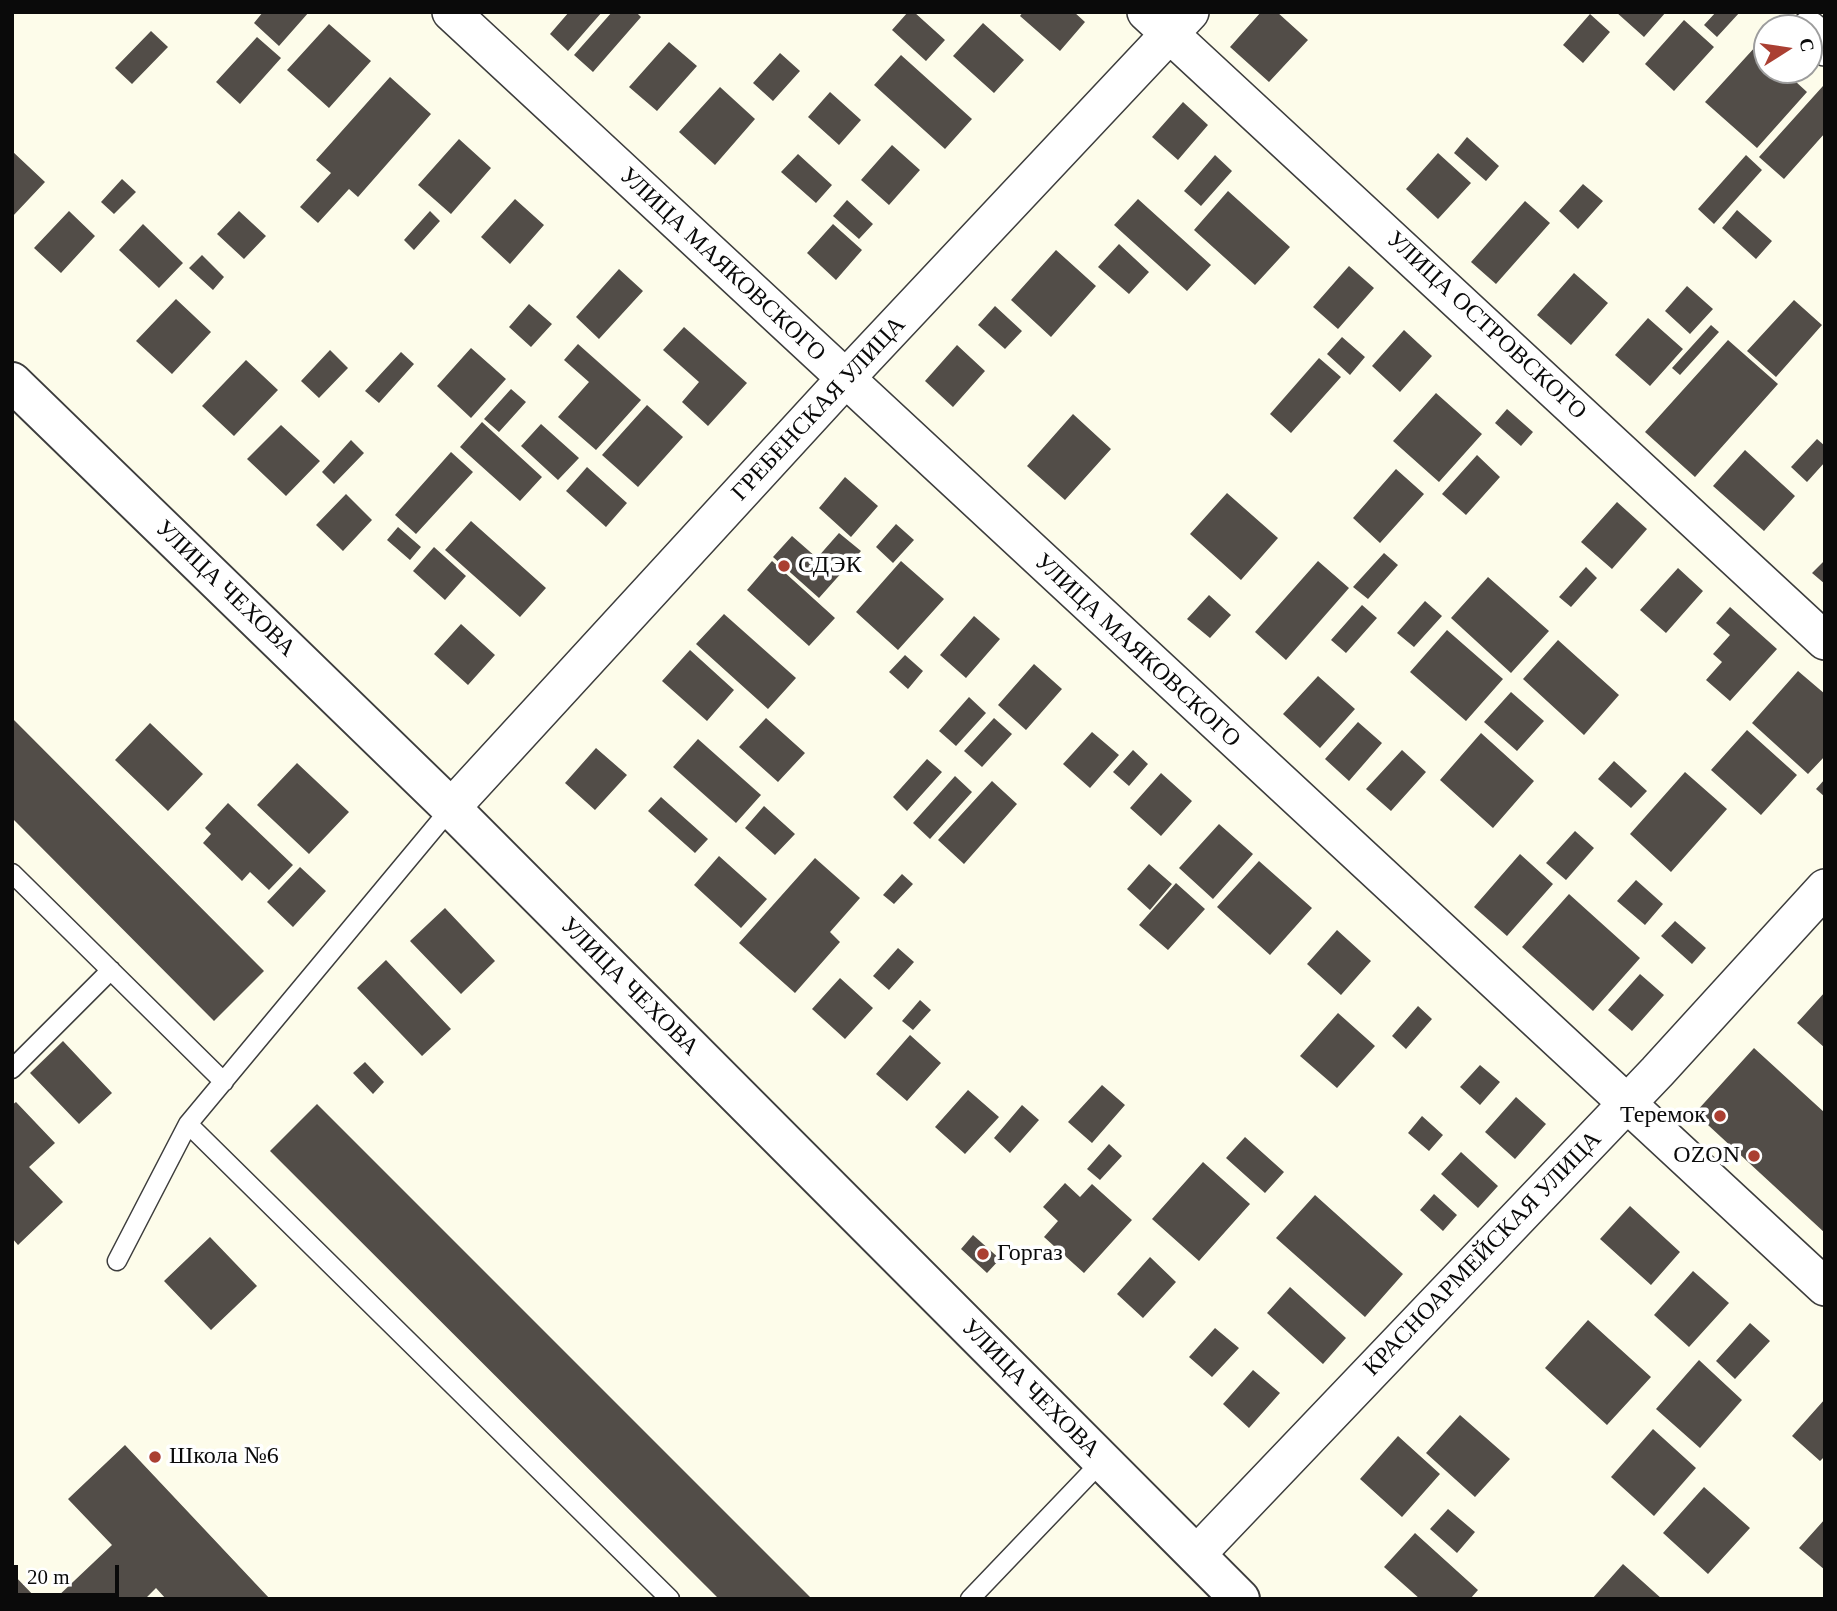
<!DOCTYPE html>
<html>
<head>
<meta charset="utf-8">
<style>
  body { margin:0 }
  #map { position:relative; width:1837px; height:1611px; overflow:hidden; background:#fdfcea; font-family:Georgia,serif }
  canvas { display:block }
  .frame { position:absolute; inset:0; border:14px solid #0a0a0a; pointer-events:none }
  .north { position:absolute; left:1753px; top:14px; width:70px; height:70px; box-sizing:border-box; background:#fff; border:2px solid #9d9d9d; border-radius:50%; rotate:78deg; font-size:19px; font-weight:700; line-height:28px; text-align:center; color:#0a0a0a }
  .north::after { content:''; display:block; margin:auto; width:24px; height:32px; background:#aa3f32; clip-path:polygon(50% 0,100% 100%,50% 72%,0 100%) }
  .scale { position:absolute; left:14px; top:1565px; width:105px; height:32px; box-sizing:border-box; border:4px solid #0a0a0a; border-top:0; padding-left:9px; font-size:21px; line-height:24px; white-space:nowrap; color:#0a0a0a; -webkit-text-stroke:5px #fff; paint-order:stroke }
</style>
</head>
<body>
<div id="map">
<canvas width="1837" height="1611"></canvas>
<div class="frame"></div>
<div class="north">С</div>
<div class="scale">20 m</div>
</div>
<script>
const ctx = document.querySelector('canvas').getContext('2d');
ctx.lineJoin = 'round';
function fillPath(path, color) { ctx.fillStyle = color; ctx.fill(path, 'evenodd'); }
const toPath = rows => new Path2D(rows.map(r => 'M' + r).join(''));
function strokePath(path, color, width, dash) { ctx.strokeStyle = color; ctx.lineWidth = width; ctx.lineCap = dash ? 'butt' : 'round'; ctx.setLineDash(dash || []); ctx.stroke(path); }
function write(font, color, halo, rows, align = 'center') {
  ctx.font = font + ' Georgia,serif'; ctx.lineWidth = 7; ctx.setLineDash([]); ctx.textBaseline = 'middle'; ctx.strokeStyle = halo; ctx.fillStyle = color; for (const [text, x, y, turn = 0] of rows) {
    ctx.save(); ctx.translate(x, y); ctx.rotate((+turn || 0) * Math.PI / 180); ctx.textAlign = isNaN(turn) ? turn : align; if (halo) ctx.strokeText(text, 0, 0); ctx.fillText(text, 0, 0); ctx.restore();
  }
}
fillPath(toPath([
  [263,12,309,12,279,46,254,23],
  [569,12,602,12,568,51,550,34],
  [612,12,636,12,641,17,593,72,574,55],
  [908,12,914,12,945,40,926,61,892,30],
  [1023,12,1074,12,1085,22,1060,51,1020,16],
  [1261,12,1277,12,1308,40,1269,82,1230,47],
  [1616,12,1666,12,1644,37],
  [1716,12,1740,12,1717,37,1704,25],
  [1590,14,1610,32,1583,63,1563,45],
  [1684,20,1714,47,1674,91,1645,64],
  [983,23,1024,60,994,93,953,56],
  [329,24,371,61,329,108,287,70],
  [151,31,168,47,132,84,115,68],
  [257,37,281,58,240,104,216,82],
  [669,42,697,66,657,111,629,87],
  [1756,46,1767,56,1767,70,1783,70,1807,92,1757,148,1705,102],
  [780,53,800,71,773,101,753,83],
  [901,55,972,119,945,149,874,85],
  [390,77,431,114,358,197,349,189,318,223,300,207,331,173,316,160],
  [1823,86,1825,88,1825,133,1784,179,1759,157],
  [720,87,755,119,715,165,679,132],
  [830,92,861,120,839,145,808,117],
  [1183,102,1208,125,1178,160,1152,137],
  [1467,137,1499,166,1486,181,1454,153],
  [459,139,491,168,451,214,418,185],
  [892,145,920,170,889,205,861,180],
  [12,151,45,182,12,217],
  [1438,153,1471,183,1438,219,1406,189],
  [798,154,832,185,816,203,781,172],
  [1215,155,1232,171,1201,206,1184,191],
  [1746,155,1762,170,1714,224,1698,209],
  [122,179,136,192,114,214,101,202],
  [1583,184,1603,201,1578,229,1559,211],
  [1228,191,1290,247,1255,285,1194,230],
  [515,199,544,225,510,264,481,237],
  [1138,199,1211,265,1187,291,1114,225],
  [847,200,873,224,859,239,833,216],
  [1525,201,1550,223,1496,284,1471,262],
  [1737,210,1772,241,1756,259,1722,228],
  [69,211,95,236,61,273,34,248],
  [239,211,266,236,244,259,217,234],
  [430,211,440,221,414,250,404,240],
  [143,224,183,263,159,288,119,250],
  [833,224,862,250,836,280,807,253],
  [1119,244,1149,272,1129,294,1098,267],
  [1056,250,1096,286,1051,337,1011,300],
  [202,255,224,277,213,290,189,268],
  [1349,266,1374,288,1338,329,1313,307],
  [619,269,643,291,599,339,576,317],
  [1574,273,1608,303,1571,345,1537,315],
  [1687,286,1713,309,1690,334,1665,311],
  [176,299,211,332,172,374,136,341],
  [1794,300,1822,325,1776,377,1747,351],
  [529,304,552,324,531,347,509,327],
  [995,306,1022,331,1005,349,978,325],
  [1648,318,1683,349,1650,386,1615,355],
  [1711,325,1719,332,1680,375,1672,368],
  [684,327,747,383,708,426,682,402,699,382,663,350],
  [1404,330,1432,356,1400,392,1372,366],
  [1342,337,1365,357,1350,375,1327,354],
  [1728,340,1778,384,1695,477,1645,432],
  [578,344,641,400,596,450,558,417,589,382,564,360],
  [957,345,985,371,953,407,925,381],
  [471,348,506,379,471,418,437,386],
  [330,350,348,368,319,398,301,381],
  [401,352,414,364,379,403,365,391],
  [1319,358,1341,377,1291,433,1270,414],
  [246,360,278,390,234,436,202,406],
  [511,389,526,402,499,432,484,419],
  [1436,393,1482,434,1439,482,1393,441],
  [647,405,683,437,638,487,602,455],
  [1507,409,1533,432,1521,446,1495,423],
  [1073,414,1111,449,1065,500,1027,466],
  [482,422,542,477,520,501,460,447],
  [541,424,579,458,558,480,521,446],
  [281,425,320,461,286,496,247,459],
  [1817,439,1825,446,1825,462,1807,482,1791,467],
  [351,440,364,453,334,484,322,472],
  [1745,450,1795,496,1764,531,1713,486],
  [451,452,473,472,416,534,395,515],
  [1477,455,1500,477,1466,515,1442,494],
  [587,467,627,503,606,527,566,491],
  [1396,469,1424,494,1380,543,1353,518],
  [845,477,878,506,851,537,819,508],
  [1227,493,1278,538,1241,580,1190,534],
  [346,494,372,520,343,551,316,525],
  [1617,502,1647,529,1612,569,1581,542],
  [471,521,546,588,520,617,445,550],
  [896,524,914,540,893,563,876,547],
  [398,527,421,547,410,560,387,540],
  [839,533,861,551,819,598,773,557,792,536,817,558],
  [434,547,466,576,445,600,413,571],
  [1384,553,1398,565,1368,599,1353,587],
  [1825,560,1825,584,1812,573],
  [772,561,835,618,809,646,747,590],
  [901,561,944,599,898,650,856,612],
  [1318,561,1349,588,1286,660,1255,632],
  [1586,567,1597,578,1571,607,1559,597],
  [1678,568,1703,591,1666,633,1640,610],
  [1488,577,1549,631,1511,673,1451,618],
  [1209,595,1231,615,1210,638,1187,619],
  [1425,601,1442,616,1414,647,1397,633],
  [1362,605,1377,618,1346,653,1331,640],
  [1730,607,1777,649,1730,701,1706,680,1722,662,1713,654,1730,635,1716,623],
  [724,614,796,678,768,709,696,644],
  [974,616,1000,639,966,678,940,655],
  [461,624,495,655,468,685,434,654],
  [1447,630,1503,679,1466,721,1410,672],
  [1558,640,1619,695,1584,735,1523,679],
  [690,650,734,690,707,721,662,681],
  [905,655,923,671,908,689,889,672],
  [1034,664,1062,689,1026,730,998,705],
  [1798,671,1825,694,1825,756,1808,774,1752,723],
  [1318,676,1355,709,1320,748,1283,714],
  [1511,692,1544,721,1517,751,1484,722],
  [969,697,986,713,956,746,939,731],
  [12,718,264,971,214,1021,12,818],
  [766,718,805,753,778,782,739,747],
  [994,718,1012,734,982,767,964,751],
  [1358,722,1382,743,1349,781,1325,759],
  [150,723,203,774,168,811,115,760],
  [1747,730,1797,775,1761,815,1711,770],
  [1092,732,1119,755,1090,788,1063,764],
  [1481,733,1534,781,1493,828,1440,780],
  [698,739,761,795,736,823,673,767],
  [596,748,627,775,595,810,565,783],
  [1133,750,1148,764,1129,786,1113,772],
  [1402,750,1426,772,1391,811,1366,789],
  [927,759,942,772,907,811,893,797],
  [1614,761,1647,791,1631,808,1598,779],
  [297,763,349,812,309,854,257,805],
  [1685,772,1727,809,1671,872,1630,834],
  [1161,773,1192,801,1161,836,1130,808],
  [955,776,972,792,930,839,913,823],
  [1825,779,1825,797,1816,789],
  [992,781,1017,804,964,864,938,840],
  [661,797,708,839,695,853,648,811],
  [228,803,293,865,269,890,250,872,242,881,203,843,211,834,205,828],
  [764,806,795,834,775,855,745,828],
  [1219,824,1253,854,1213,899,1179,868],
  [1575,831,1594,848,1566,880,1546,863],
  [1520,854,1553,884,1507,936,1474,907],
  [719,856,767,899,741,928,694,885],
  [815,858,860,898,830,932,840,942,795,993,739,943],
  [1259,861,1312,908,1270,955,1217,907],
  [1149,864,1172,884,1150,910,1127,889],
  [300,867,326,891,293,927,267,902],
  [902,874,913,884,894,904,883,895],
  [1636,880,1663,904,1645,925,1617,901],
  [1176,883,1205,909,1168,950,1139,925],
  [1569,894,1640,958,1593,1011,1522,947],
  [445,908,495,961,461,994,410,941],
  [1675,921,1706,948,1692,964,1661,936],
  [1337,930,1371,961,1341,995,1307,964],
  [898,948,914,962,889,990,873,976],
  [386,960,451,1029,422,1056,357,988],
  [1640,974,1664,995,1632,1031,1608,1010],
  [840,978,873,1008,845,1039,812,1009],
  [1825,992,1825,1048,1797,1023],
  [920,1000,931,1010,913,1030,902,1021],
  [1418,1006,1432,1019,1406,1049,1392,1036],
  [1338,1013,1375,1046,1337,1088,1300,1056],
  [910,1035,941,1063,907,1101,876,1074],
  [63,1041,112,1093,79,1124,30,1073],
  [1754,1048,1825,1113,1825,1233,1695,1113],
  [365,1062,384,1082,373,1094,353,1073],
  [1480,1065,1500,1082,1480,1105,1460,1087],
  [1102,1085,1125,1105,1092,1143,1068,1122],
  [968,1090,999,1117,965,1154,935,1127],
  [1516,1097,1546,1124,1515,1159,1485,1132],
  [16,1102,55,1143,29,1167,63,1202,18,1245,12,1238,12,1105],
  [317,1104,812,1599,719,1599,270,1151],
  [1022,1105,1039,1120,1010,1153,994,1138],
  [1422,1116,1443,1135,1429,1151,1408,1133],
  [1245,1137,1284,1172,1265,1193,1226,1158],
  [1109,1144,1122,1156,1100,1180,1087,1169],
  [1461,1152,1498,1186,1478,1208,1441,1174],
  [1203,1162,1250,1204,1199,1261,1152,1219],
  [1065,1183,1080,1197,1092,1184,1132,1220,1084,1273,1044,1237,1058,1221,1043,1207],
  [1434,1194,1457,1215,1443,1231,1420,1210],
  [1315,1195,1403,1274,1365,1317,1276,1238],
  [1630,1206,1680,1252,1651,1285,1600,1239],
  [973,1235,1000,1259,987,1273,961,1249],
  [210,1237,257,1286,211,1330,164,1281],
  [1150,1257,1176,1282,1143,1318,1117,1294],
  [1693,1271,1729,1303,1689,1347,1654,1315],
  [1290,1287,1346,1338,1323,1364,1267,1313],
  [1588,1320,1651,1377,1607,1425,1545,1368],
  [1750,1323,1770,1341,1735,1379,1716,1361],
  [1215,1328,1239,1348,1212,1377,1189,1357],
  [1699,1360,1742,1400,1700,1448,1656,1409],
  [1253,1370,1280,1393,1249,1428,1223,1404],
  [1825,1399,1825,1456,1820,1461,1792,1436],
  [1460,1415,1510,1459,1475,1497,1426,1453],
  [1653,1429,1696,1468,1654,1516,1611,1477],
  [1398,1436,1440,1474,1402,1517,1360,1479],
  [125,1445,270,1599,166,1599,156,1588,145,1599,55,1599,112,1545,68,1499],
  [1704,1487,1750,1528,1708,1574,1663,1533],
  [1448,1509,1475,1532,1457,1553,1430,1529],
  [1825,1519,1825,1570,1799,1548],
  [1415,1533,1478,1590,1470,1599,1420,1599,1384,1567],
  [1623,1564,1662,1599,1592,1599],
  [12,1573,37,1599,12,1599]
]), '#524d48');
const service = toPath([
  [12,873,224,1082],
  [12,1069,111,970],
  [188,1124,670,1599],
  [117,1261,188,1124,451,808],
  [970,1599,1102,1461]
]);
const minor = toPath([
  [451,12,1825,1287],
  [1146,12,1825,641],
  [1809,30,1825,47],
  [451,808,845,379,1190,12],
  [1196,1555,1657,1072,1825,888]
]);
const tertiary = toPath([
  [12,382,451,808,1240,1599]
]);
strokePath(service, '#3d3d3d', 21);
strokePath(minor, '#3d3d3d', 40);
strokePath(tertiary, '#3d3d3d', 42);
strokePath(service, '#fff', 18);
strokePath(minor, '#fff', 37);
strokePath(tertiary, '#fff', 38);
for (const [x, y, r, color] of [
  [784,566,7,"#aa3f32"],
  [1720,1116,7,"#aa3f32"],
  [1754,1156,7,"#aa3f32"],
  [983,1254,7,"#aa3f32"],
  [155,1457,7,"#aa3f32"]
]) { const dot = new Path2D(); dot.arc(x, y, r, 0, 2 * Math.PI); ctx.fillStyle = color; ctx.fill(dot); strokePath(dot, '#fff', 2.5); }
write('24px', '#0a0a0a', '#fff', [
  ["УЛИЦА МАЯКОВСКОГО",722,265,43],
  ["УЛИЦА ОСТРОВСКОГО",1486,326,43],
  ["ГРЕБЕНСКАЯ УЛИЦА",819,409,-47],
  ["УЛИЦА ЧЕХОВА",225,589,44],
  ["УЛИЦА МАЯКОВСКОГО",1137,651,43],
  ["УЛИЦА ЧЕХОВА",629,987,45],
  ["КРАСНОАРМЕЙСКАЯ УЛИЦА",1483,1254,-46],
  ["УЛИЦА ЧЕХОВА",1030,1389,45]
]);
write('24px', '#0a0a0a', '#fff', [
  ["СДЭК",798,566],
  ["Теремок",1706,1116,"right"],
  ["OZON",1740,1156,"right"],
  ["Горгаз",997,1254],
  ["Школа №6",169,1457]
], 'left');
</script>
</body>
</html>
